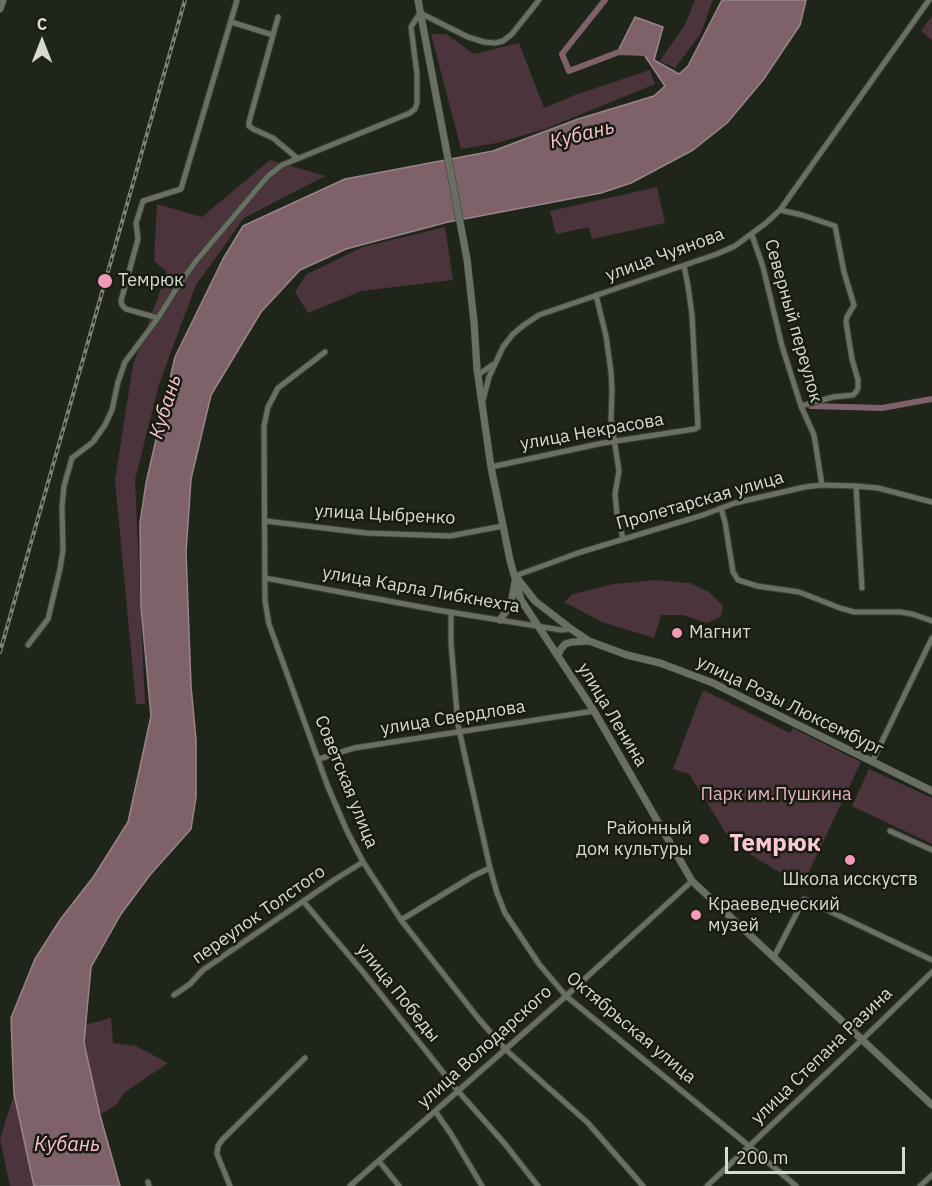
<!DOCTYPE html>
<html>
<head>
<meta charset="utf-8">
<style>
  body { margin:0 }
  #map { position:relative; width:932px; height:1186px; overflow:hidden; background:#20251a; font-family:"IBM Plex Sans",sans-serif }
  canvas { display:block }
  .north { position:absolute; left:12px; top:12px; width:60px; height:60px; -webkit-text-stroke:4px #171b10; paint-order:stroke; rotate:0deg; font-size:16px; font-weight:700; line-height:24px; text-align:center; color:#d7dad2 }
  .north::after { content:''; display:block; margin:auto; width:21px; height:27px; background:#d7dad2; clip-path:polygon(50% 0,100% 100%,50% 72%,0 100%) }
  .scale { position:absolute; left:725px; top:1147px; width:180px; height:27px; box-sizing:border-box; border:3px solid #d7dad2; border-top:0; padding-left:8px; font-size:18px; line-height:21px; white-space:nowrap; color:#d7dad2; -webkit-text-stroke:4px #171b10; paint-order:stroke }
</style>
</head>
<body>
<div id="map">
<canvas width="932" height="1186"></canvas>
<div class="north">С</div>
<div class="scale">200 m</div>
</div>
<script>
const ctx = document.querySelector('canvas').getContext('2d');
ctx.lineJoin = 'round';
function fillPath(path, color) { ctx.fillStyle = color; ctx.fill(path, 'evenodd'); }
const toPath = rows => new Path2D(rows.map(r => 'M' + r).join(''));
function strokePath(path, color, width, dash) { ctx.strokeStyle = color; ctx.lineWidth = width; ctx.lineCap = dash ? 'butt' : 'round'; ctx.setLineDash(dash || []); ctx.stroke(path); }
function write(font, color, halo, rows, align = 'center') {
  ctx.font = font + ' "IBM Plex Sans",sans-serif'; ctx.lineWidth = 5; ctx.setLineDash([]); ctx.textBaseline = 'middle'; ctx.strokeStyle = halo; ctx.fillStyle = color; for (const [text, x, y, turn = 0] of rows) {
    ctx.save(); ctx.translate(x, y); ctx.rotate((+turn || 0) * Math.PI / 180); ctx.textAlign = isNaN(turn) ? turn : align; if (halo) ctx.strokeText(text, 0, 0); ctx.fillText(text, 0, 0); ctx.restore();
  }
}
fillPath(toPath([
  [695,0,713,0,701,33,675,68,660,61,685,25],
  [932,16,932,40,921,31],
  [431,34,446,34,474,54,519,43,544,108,575,95,650,70,655,84,545,129,497,143,461,149],
  [270,160,325,176,244,218,196,285,159,384,135,480,145,704,136,704,115,480,133,365,167,272,154,261,157,204,202,217],
  [657,187,665,223,592,239,589,227,556,234,550,211],
  [445,227,453,280,361,291,308,313,295,292,307,274,363,247],
  [655,580,690,583,709,592,723,606,721,617,707,623,683,615,661,615,654,638,602,622,564,602,573,594,614,584],
  [703,690,790,733,793,728,861,762,802,886,732,843,689,774,673,769],
  [869,769,932,798,932,844,852,806],
  [111,1018,113,1043,136,1046,168,1063,125,1092,116,1105,100,1115,84,1043,85,1025],
  [14,1094,31,1170,34,1186,10,1186,0,1139]
]), '#4b343c');
const water = toPath([
  [722,0,806,0,800,25,763,80,727,123,693,150,631,183,601,193,448,222,346,249,300,270,261,312,211,395,191,479,186,552,191,686,196,740,196,797,191,829,150,875,121,914,91,967,84,1043,100,1115,120,1186,34,1186,14,1094,11,1018,35,959,60,920,94,876,128,822,151,716,141,607,140,523,146,483,175,357,223,259,243,226,345,179,493,151,578,119,654,96,665,86,643,53,617,53,635,17,663,27,654,60,679,74,688,66,722,0]
]);
fillPath(water, '#7f616a');
strokePath(water, '#998589', 1.5);
strokePath(toPath([
  [605,0,562,54,569,71,619,52,645,53],
  [811,406,882,408,932,399]
]), '#7f616a', 6);
const street = toPath([
  [278,17,249,122,249,126,253,129,273,138,297,158],
  [231,22,273,35],
  [780,210,802,215,835,226,844,272,854,305,847,317,846,322,852,359,858,380,858,388,856,392,853,395,833,397,801,406],
  [752,235,763,267,782,346,801,406,814,435,822,485],
  [596,295,606,336,611,372,612,391,611,419,619,471,615,494,617,514,623,538],
  [158,318,126,309,122,305,121,301,138,239,136,223,143,201,181,189,237,0],
  [325,352,278,388,268,407,264,426,265,601,269,624,328,787,347,831,363,862,401,920,478,1018,505,1049,588,1123,643,1186],
  [478,375,492,365],
  [483,400,489,377,503,347,513,334,524,325,539,315,717,254,735,246,766,223,780,210,929,0],
  [491,467,603,443,695,429,698,427,692,315,688,286,684,266],
  [856,486,862,588],
  [721,508,725,522,733,572,738,580,757,586,799,592,840,608,854,612,900,612,912,614,932,621],
  [265,521,366,533,450,536,503,526],
  [515,576,578,553,703,515,735,503,805,487,822,485,856,486,878,488,932,502],
  [265,578,437,610,561,630,571,629],
  [451,613,451,643,458,725,490,868,497,893,505,913,539,964,566,996,749,1146,796,1186],
  [28,645,48,619,60,569,63,550,62,507,64,486,72,458,93,442,105,425,112,410,118,382,125,362,158,318,178,286,196,261,268,176,282,165,410,113,415,109,417,103,417,74,411,27,420,13,468,37,484,42,495,43,503,41,512,34,539,0],
  [319,759,354,748,594,711],
  [872,762,932,638],
  [890,831,932,850],
  [303,901,363,972,458,1091,505,1144,538,1186],
  [401,920,473,876,490,868],
  [774,957,804,899,932,960],
  [174,995,190,984,203,970,334,880,363,862],
  [435,1111,451,1134,482,1186],
  [379,1161,399,1186],
  [148,1182,149,1186],
  [230,1186,217,1154,218,1146,222,1140,305,1058],
  [350,1186,566,996,692,881],
  [707,1186,868,1034,932,972],
  [920,1186,932,1175]
]);
const secondary = toPath([
  [418,0,467,259,474,322,477,369,491,467,510,560,521,600,594,711,692,881,932,1105],
  [0,9,3,0],
  [517,578,535,601,571,629,589,641,627,655,660,663,713,683,932,791],
  [500,620,511,604,515,582],
  [558,655,561,649,565,644,572,642,589,641]
]);
strokePath(street, '#3b3f36', 7);
strokePath(secondary, '#3b3f36', 8);
strokePath(street, '#696f61', 5);
strokePath(secondary, '#696f61', 7);
const rail = toPath([
  [0,652,185,0]
]);
strokePath(rail, '#7d8178', 4);
strokePath(rail, '#171b10', 1.5, [4.5]);
for (const [x, y, r, color] of [
  [105,281,8,"#f09ab7"],
  [677,633,6,"#f09ab7"],
  [704,839,6,"#f09ab7"],
  [850,860,6,"#f09ab7"],
  [696,915,6,"#f09ab7"]
]) { const dot = new Path2D(); dot.arc(x, y, r, 0, 2 * Math.PI); ctx.fillStyle = color; ctx.fill(dot); strokePath(dot, '#171b10', 2); }
write('18px', '#d7dad2', '#171b10', [
  ["улица Чуянова",665,255,-20],
  ["Северный переулок",793,321,74],
  ["улица Некрасова",592,432,-10],
  ["Пролетарская улица",700,501,-16],
  ["улица Цыбренко",385,515,3],
  ["улица Карла Либкнехта",421,590,10],
  ["улица Розы Люксембург",790,706,26],
  ["улица Ленина",612,715,59],
  ["улица Свердлова",453,718,-9],
  ["Советская улица",346,782,68],
  ["переулок Толстого",259,915,-35],
  ["улица Победы",398,993,51],
  ["Октябрьская улица",631,1028,40],
  ["улица Володарского",485,1047,-42],
  ["улица Степана Разина",822,1056,-44]
]);
write('18px', '#d7dad2', '#171b10', [
  ["Темрюк",118,281],
  ["Магнит",689,633],
  ["Районный",692,829,"right"],
  ["дом культуры",692,850,"right"],
  ["Школа исскуств",850,880,"center"],
  ["Краеведческий",708,905],
  ["музей",708,926]
], 'left');
write('18px', '#e9afc2', '#171b10', [
  ["Парк им.Пушкина",776,795]
]);
write('italic 20px', '#fbc0d2', '#171b10', [
  ["Кубань",582,135,-14],
  ["Кубань",166,407,-73],
  ["Кубань",67,1145]
]);
write('bold 24px', '#fac8d7', '#171b10', [
  ["Темрюк",775,844]
]);
</script>
</body>
</html>
